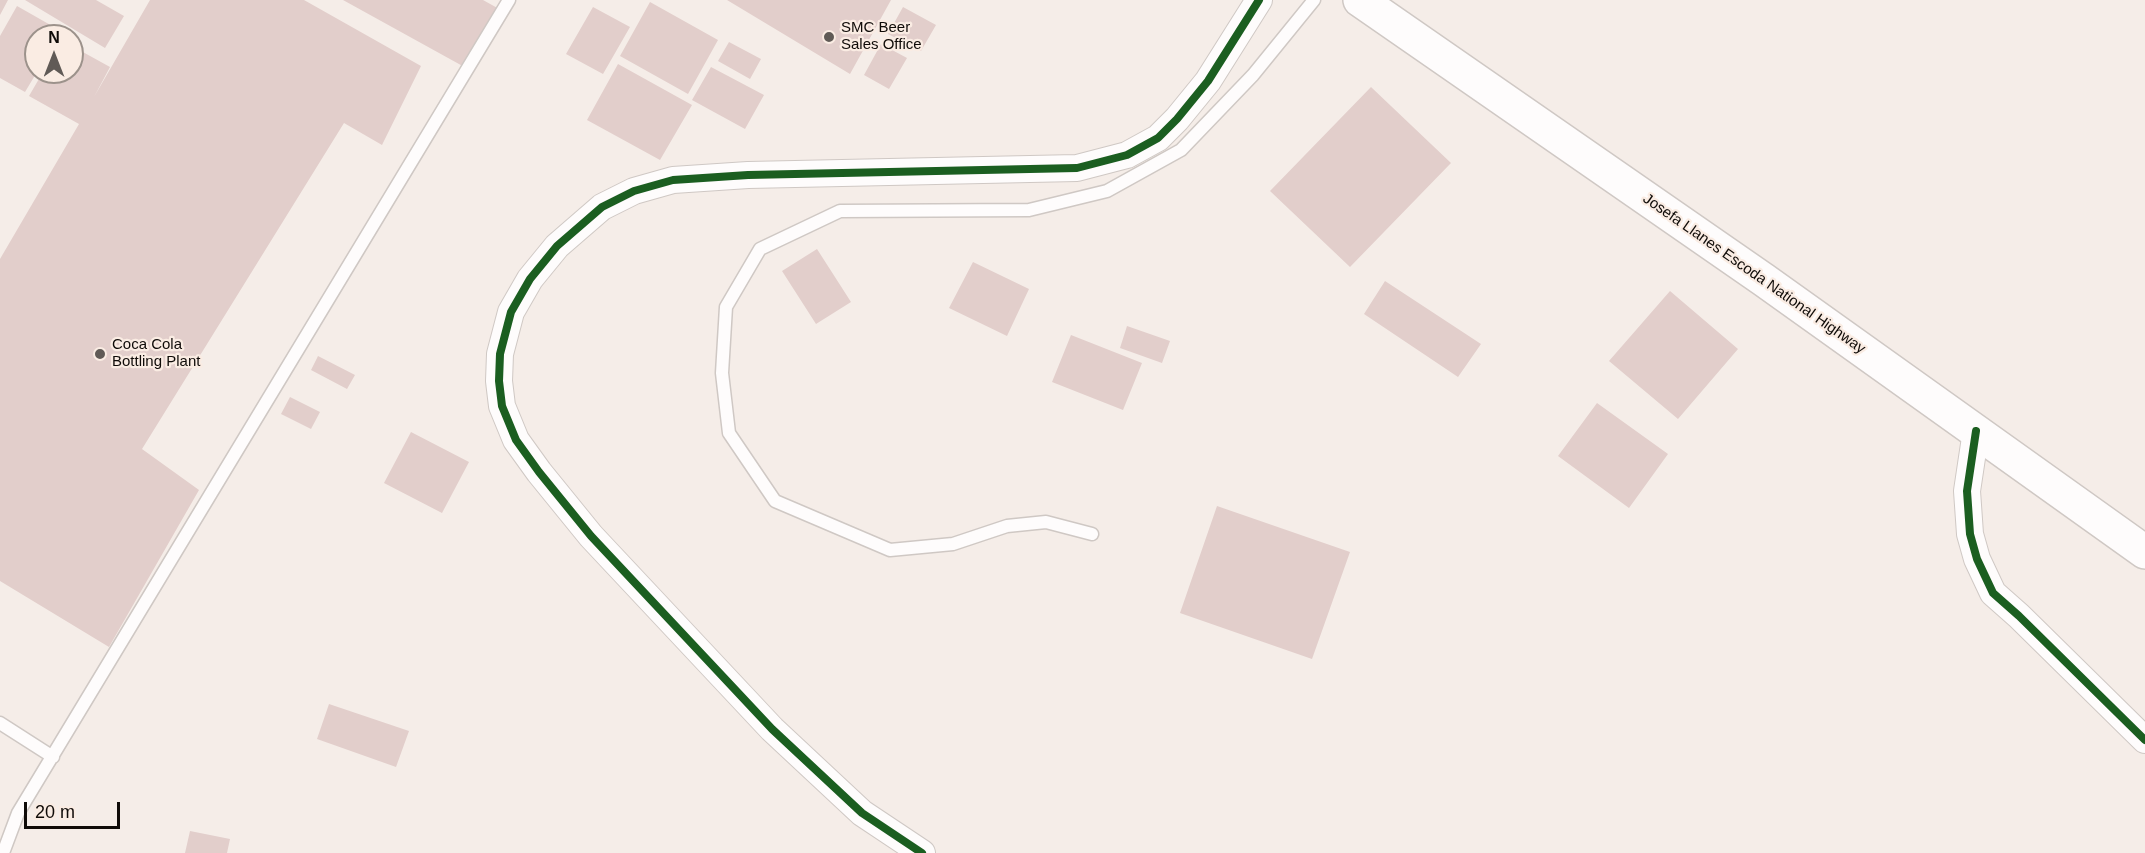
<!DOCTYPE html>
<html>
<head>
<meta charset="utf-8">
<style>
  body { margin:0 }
  #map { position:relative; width:2145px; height:853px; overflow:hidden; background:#f5ede8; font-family:Arial,sans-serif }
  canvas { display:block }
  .north { position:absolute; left:24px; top:24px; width:60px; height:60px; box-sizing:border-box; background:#faece3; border:2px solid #9c928b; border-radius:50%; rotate:0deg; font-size:16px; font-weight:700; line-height:24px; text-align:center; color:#0f0b08 }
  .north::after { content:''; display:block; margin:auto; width:21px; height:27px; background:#605a56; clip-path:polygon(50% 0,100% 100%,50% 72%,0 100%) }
  .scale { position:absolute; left:24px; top:802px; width:96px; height:27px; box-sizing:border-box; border:3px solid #0f0b08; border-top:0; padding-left:8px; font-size:18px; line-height:21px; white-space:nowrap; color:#0f0b08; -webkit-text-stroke:4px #faece3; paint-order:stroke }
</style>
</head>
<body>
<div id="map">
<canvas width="2145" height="853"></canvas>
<div class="north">N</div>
<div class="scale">20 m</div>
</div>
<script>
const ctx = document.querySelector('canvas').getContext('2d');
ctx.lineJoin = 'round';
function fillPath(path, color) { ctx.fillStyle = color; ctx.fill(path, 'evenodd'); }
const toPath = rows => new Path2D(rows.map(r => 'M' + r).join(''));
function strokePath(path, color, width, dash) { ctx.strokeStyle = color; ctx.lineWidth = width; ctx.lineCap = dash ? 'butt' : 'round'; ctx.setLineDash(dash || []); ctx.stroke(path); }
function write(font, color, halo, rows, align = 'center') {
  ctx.font = font + ' Arial,sans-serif'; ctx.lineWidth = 4.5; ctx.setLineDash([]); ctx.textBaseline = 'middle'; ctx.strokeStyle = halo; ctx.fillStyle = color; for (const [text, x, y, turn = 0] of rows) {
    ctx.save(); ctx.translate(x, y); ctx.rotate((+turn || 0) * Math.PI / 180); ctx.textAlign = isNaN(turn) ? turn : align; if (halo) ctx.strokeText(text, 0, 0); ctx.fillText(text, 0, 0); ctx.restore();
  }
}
fillPath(toPath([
  [0,0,8,0,0,15],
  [25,0,96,0,124,16,105,48],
  [150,0,304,0,421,66,382,145,344,123,142,449,199,490,109,647,0,581,0,259,79,124,29,96,43,72,72,72,72,46,110,67,94,97],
  [343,0,483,0,501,10,468,69],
  [727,0,891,0,850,74],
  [650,2,718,40,688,94,620,56],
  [17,6,61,31,58,36,36,36,37,72,25,92,0,78,0,36],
  [593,7,630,27,603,74,566,54],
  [903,7,936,25,921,51,888,34],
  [729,42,761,59,750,79,718,61],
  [881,44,907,58,889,89,864,75],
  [618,64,692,105,660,160,587,120],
  [711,67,764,95,745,129,692,100],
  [1371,87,1451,163,1350,267,1270,191],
  [817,249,851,302,816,324,782,271],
  [973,262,1029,289,1007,336,949,308],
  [1385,281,1481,344,1458,377,1364,314],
  [1670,291,1738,349,1678,419,1609,361],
  [1127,326,1170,341,1162,363,1120,348],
  [1071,335,1142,363,1123,410,1052,382],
  [318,356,355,375,347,389,311,370],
  [290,397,320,412,311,429,281,414],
  [1597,403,1668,454,1629,508,1558,456],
  [411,432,469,462,442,513,384,483],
  [1217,506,1350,552,1312,659,1180,613],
  [329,704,409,731,396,767,317,739],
  [190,831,230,839,227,853,185,853]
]), '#e2cecb');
const service = toPath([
  [1092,534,1046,522,1007,526,953,544,890,550,775,501,729,433,722,373,726,307,760,249,840,211,1029,210,1107,191,1181,150,1253,75,1314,0],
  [0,723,53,757],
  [3,853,18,813,509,0]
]);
const minor = toPath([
  [1976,431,1967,491,1970,534,1977,559,1993,593,2019,616,2145,740],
  [922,853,862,813,772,729,591,536,539,472,516,440,502,406,499,381,500,354,511,312,530,279,557,246,602,207,634,191,673,180,748,175,1077,168,1127,155,1158,138,1177,119,1208,81,1259,0]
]);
const primary = toPath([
  [1360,0,1764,280,2145,552]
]);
strokePath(service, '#cfc8c4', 15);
strokePath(minor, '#cfc8c4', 28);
strokePath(primary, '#cfc8c4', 36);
strokePath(service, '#fefcfc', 12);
strokePath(minor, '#fefcfc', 26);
strokePath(primary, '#fefcfc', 33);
strokePath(toPath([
  [1976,431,1967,491,1970,534,1977,559,1993,593,2019,616,2145,740],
  [922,853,862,813,772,729,591,536,539,472,516,440,502,406,499,381,500,354,511,312,530,279,557,246,602,207,634,191,673,180,748,175,1077,168,1127,155,1158,138,1177,119,1208,81,1259,0]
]), '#1b5e20', 8);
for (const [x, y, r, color] of [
  [829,37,6,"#605a56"],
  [100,354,6,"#605a56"]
]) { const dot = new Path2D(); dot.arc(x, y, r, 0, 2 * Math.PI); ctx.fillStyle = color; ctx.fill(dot); strokePath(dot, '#faece3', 2); }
write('15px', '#0f0b08', '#faece3', [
  ["SMC Beer",841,28],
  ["Sales Office",841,45],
  ["Coca Cola",112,345],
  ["Bottling Plant",112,362]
], 'left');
write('15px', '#0f0b08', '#faece3', [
  ["Josefa Llanes Escoda National Highway",1754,274,35]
]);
</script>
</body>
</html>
